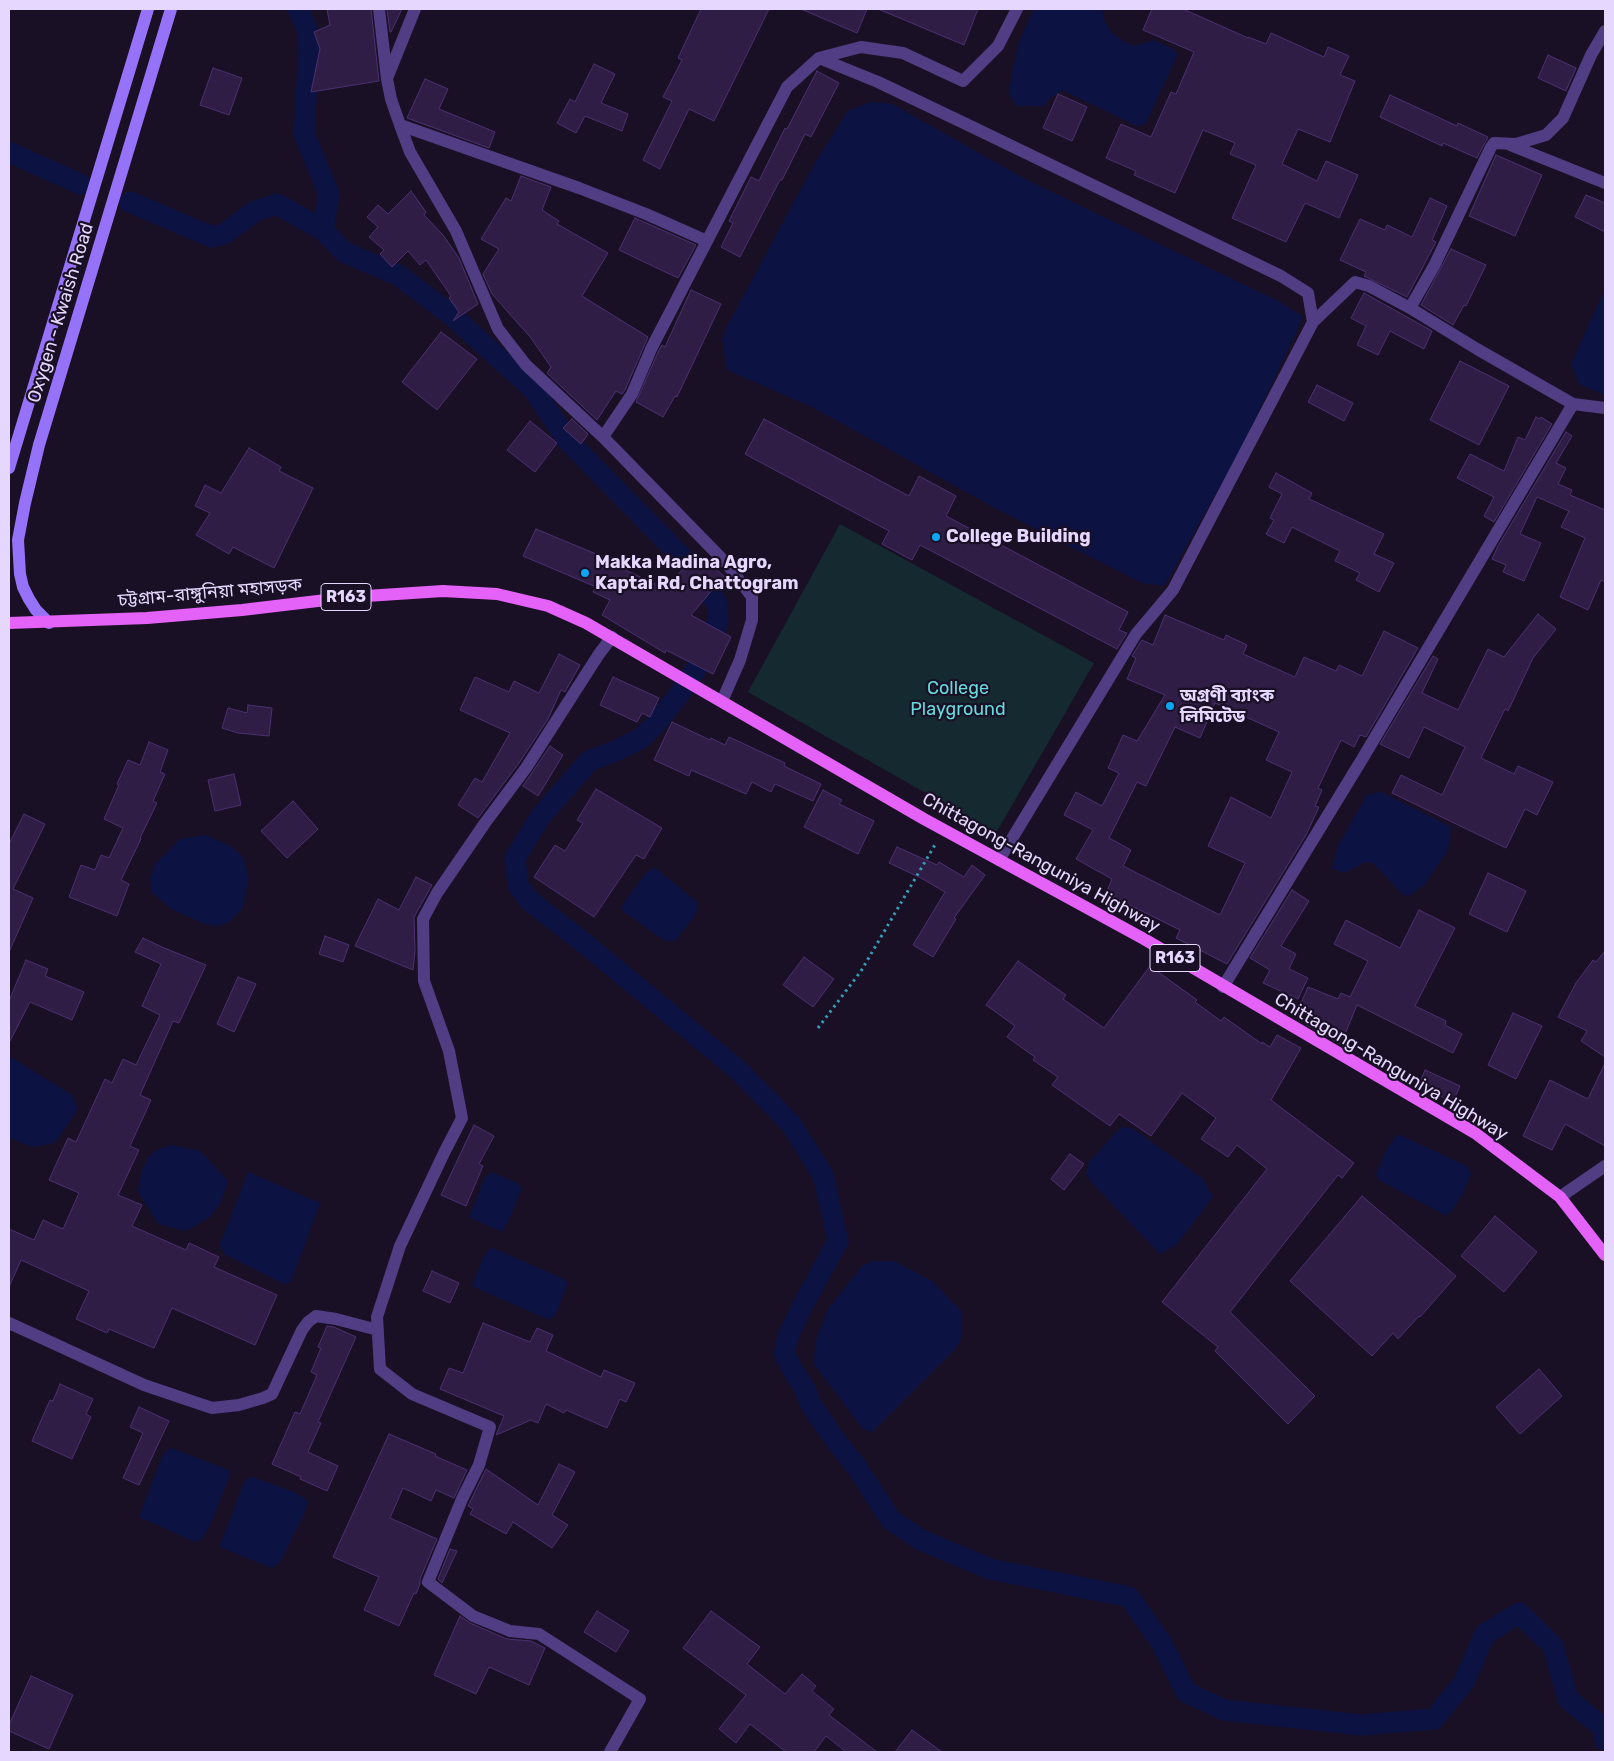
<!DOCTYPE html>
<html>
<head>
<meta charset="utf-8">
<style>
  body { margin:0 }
  #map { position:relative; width:1614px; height:1761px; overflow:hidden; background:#191026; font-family:Rubik,sans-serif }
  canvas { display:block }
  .frame { position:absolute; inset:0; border:10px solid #e5d7fd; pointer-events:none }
</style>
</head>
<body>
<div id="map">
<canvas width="1614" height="1761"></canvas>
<div class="frame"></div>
</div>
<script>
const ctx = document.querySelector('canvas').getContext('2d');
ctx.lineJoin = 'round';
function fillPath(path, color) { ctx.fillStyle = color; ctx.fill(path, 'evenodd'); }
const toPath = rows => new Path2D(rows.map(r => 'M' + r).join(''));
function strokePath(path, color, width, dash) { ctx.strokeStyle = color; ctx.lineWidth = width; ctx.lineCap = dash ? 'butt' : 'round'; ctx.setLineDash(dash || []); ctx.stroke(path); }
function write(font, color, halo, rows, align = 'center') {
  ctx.font = font + ' Rubik,"Noto Sans Bengali",sans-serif'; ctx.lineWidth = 4.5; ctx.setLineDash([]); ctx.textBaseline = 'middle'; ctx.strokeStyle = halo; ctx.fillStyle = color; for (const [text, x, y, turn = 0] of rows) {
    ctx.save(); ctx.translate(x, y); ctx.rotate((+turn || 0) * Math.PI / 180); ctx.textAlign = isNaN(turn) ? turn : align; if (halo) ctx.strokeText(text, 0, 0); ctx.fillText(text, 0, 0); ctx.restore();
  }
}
fillPath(toPath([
  [840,524,1094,663,996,833,748,692]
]), '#142a30');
fillPath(toPath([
  [1034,9,1102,9,1105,22,1112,33,1125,42,1134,46,1154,40,1173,49,1178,54,1146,123,1137,126,1062,90,1049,99,1044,106,1016,106,1009,94,1012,73,1019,42],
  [871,102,892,104,1027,180,1280,302,1302,316,1299,326,1242,447,1164,586,1142,583,995,508,812,407,727,370,722,340,725,330,815,163,848,111],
  [1605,289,1605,395,1579,384,1571,364],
  [1381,792,1451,827,1448,850,1425,884,1409,896,1403,895,1374,864,1366,862,1344,873,1332,868,1338,846,1367,795],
  [206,835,230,846,243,857,249,877,242,909,228,923,214,926,202,923,171,909,151,891,150,878,155,864,180,839],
  [653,868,656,868,698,903,697,910,693,918,677,939,673,941,665,941,624,912,621,907,645,874],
  [9,1056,72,1095,78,1109,55,1143,33,1147,9,1138],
  [1121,1127,1132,1128,1203,1179,1213,1197,1176,1245,1160,1254,1091,1182,1086,1174,1089,1162],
  [1400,1135,1467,1166,1471,1174,1462,1195,1453,1209,1448,1215,1445,1215,1379,1180,1376,1175,1385,1152,1396,1136],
  [171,1145,200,1151,228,1181,220,1204,210,1217,186,1231,158,1224,138,1192,142,1170,149,1156,157,1150],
  [248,1172,320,1203,291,1282,284,1284,224,1254,220,1245],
  [491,1172,517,1183,522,1188,509,1220,502,1232,469,1217,484,1179],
  [493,1248,566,1280,567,1285,555,1316,552,1318,547,1319,472,1286,483,1258,489,1249],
  [872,1261,894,1261,932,1281,962,1312,961,1339,956,1348,872,1432,863,1429,814,1364,815,1343,828,1309,862,1266],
  [171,1448,229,1470,230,1475,211,1523,202,1539,195,1542,139,1517,162,1457,166,1451],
  [252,1477,294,1492,308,1501,304,1514,280,1562,272,1568,220,1547,220,1545,243,1485,247,1478]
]), '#0c1343');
strokePath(toPath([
  [298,9,307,29,309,49,304,134,329,194,323,230,344,252,398,275,450,314,533,389,569,442,686,561,717,603,718,620,709,646,702,660,677,697,653,727,640,739,615,751,589,761,541,816,515,858,518,885,530,901,589,947,738,1070,791,1124,823,1175,838,1241,803,1305,789,1334,784,1353,792,1369,804,1387,810,1403,838,1444,856,1466,891,1520,921,1540,990,1569,1129,1597,1161,1642,1186,1692,1224,1710,1361,1725,1434,1719,1464,1682,1485,1634,1519,1613,1553,1646,1568,1699,1603,1728,1605,1740],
  [9,152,80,184],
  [130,202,212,237,224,234,255,211,277,204,323,230]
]), '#0c1343', 21);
const building = toPath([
  [327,9,371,9,379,81,311,92,320,49,314,32,330,25,327,9],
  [387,9,402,9,391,32,390,32,387,9],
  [701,9,769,9,714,121,689,109,660,169,643,160,672,101,663,97,682,60,678,58,701,9],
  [801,9,867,9,857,33,801,9],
  [878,9,978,9,964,45,878,9],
  [1152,9,1183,9,1248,38,1248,37,1266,44,1271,33,1324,57,1328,47,1349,56,1340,75,1355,81,1330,142,1298,129,1282,164,1317,181,1326,161,1358,175,1339,218,1305,203,1286,242,1232,218,1256,165,1230,154,1235,143,1203,130,1175,193,1134,175,1136,171,1106,158,1121,124,1151,137,1171,92,1176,94,1194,52,1143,30,1152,9],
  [1548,55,1576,68,1566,91,1538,78,1548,55],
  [594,64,615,74,601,103,628,114,622,131,585,116,576,133,557,123,570,99,575,102,594,64],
  [213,68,242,78,229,115,200,105,213,68],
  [817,71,839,83,811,137,805,134,782,180,780,180,740,257,721,247,733,223,729,221,751,177,759,181,785,128,787,129,817,71],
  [425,79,448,89,439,109,495,132,489,148,407,118,425,79],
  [1058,94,1087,107,1072,141,1043,128,1058,94],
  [1390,95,1457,126,1458,123,1488,137,1477,158,1443,143,1442,146,1380,117,1390,95],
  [1496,155,1542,175,1515,236,1469,216,1496,155],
  [521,176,551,187,542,210,559,221,557,224,608,253,582,296,648,337,625,390,622,394,616,391,597,420,547,373,551,367,531,338,492,294,483,274,499,249,481,239,506,198,511,201,521,176],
  [411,191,426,212,424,215,443,235,459,258,478,304,453,321,459,312,449,298,451,296,426,260,420,265,408,251,392,267,380,254,384,250,369,237,378,227,367,217,378,205,388,214,411,191],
  [1586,195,1605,203,1605,232,1575,217,1586,195],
  [1430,198,1447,206,1432,240,1436,242,1407,297,1364,276,1366,272,1340,260,1360,219,1385,230,1387,225,1412,237,1430,198],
  [635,218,696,245,678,278,619,250,635,218],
  [1451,249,1486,265,1466,306,1464,305,1453,325,1421,305,1451,249],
  [691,290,721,304,677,397,675,396,663,417,636,402,659,350,662,345,665,347,691,290],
  [1364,293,1432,331,1424,349,1390,331,1378,355,1357,345,1366,326,1351,318,1364,293],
  [441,332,477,359,437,410,402,382,441,332],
  [1460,361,1509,386,1479,445,1430,420,1460,361],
  [1317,385,1353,403,1344,421,1308,402,1317,385],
  [1536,417,1539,419,1541,417,1552,424,1494,522,1484,516,1494,497,1457,478,1470,454,1504,471,1518,437,1525,440,1536,417],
  [572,419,588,434,581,444,563,428,572,419],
  [764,419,909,496,919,476,956,496,946,516,1128,612,1119,630,1127,633,1117,649,920,545,912,560,882,544,889,531,745,454,764,419],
  [530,421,557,443,535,472,507,450,530,421],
  [1566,432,1572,436,1556,463,1566,468,1558,484,1572,490,1570,495,1605,510,1605,582,1601,580,1588,610,1560,597,1585,538,1561,527,1569,511,1537,497,1520,534,1541,543,1524,581,1503,572,1506,565,1492,559,1498,546,1566,432],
  [249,448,281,467,279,471,313,488,274,568,233,547,229,554,196,535,210,513,195,506,205,485,221,493,249,448],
  [1276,473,1312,493,1309,499,1384,534,1374,554,1394,563,1379,592,1356,580,1360,573,1335,561,1340,551,1292,527,1284,543,1266,534,1274,520,1270,518,1282,494,1269,487,1276,473],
  [536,529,620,564,619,567,666,589,696,553,724,576,691,615,731,637,713,674,666,650,665,653,602,615,610,600,593,592,596,587,523,556,536,529],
  [1538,614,1556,629,1533,658,1508,711,1505,709,1481,758,1514,774,1518,766,1553,782,1537,815,1525,809,1506,848,1392,793,1401,775,1442,795,1465,747,1424,727,1409,758,1380,744,1433,656,1438,659,1422,693,1458,710,1488,649,1504,657,1538,614],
  [1165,615,1224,640,1226,635,1247,645,1243,654,1295,677,1304,657,1336,671,1339,665,1362,676,1384,631,1418,648,1366,737,1360,735,1354,747,1341,740,1318,788,1322,790,1315,806,1319,807,1306,835,1227,964,1176,938,1180,930,1106,893,1112,879,1076,859,1093,830,1064,815,1076,792,1102,806,1119,773,1108,768,1123,735,1137,741,1165,695,1127,679,1136,658,1132,656,1142,640,1153,645,1165,615],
  [1215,703,1279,732,1266,760,1292,772,1271,818,1231,797,1208,846,1245,863,1220,915,1123,866,1131,850,1109,838,1137,782,1146,786,1175,727,1200,738,1215,703],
  [559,654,580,665,565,692,561,690,548,719,519,763,478,818,458,805,475,778,482,782,510,733,460,710,475,677,509,692,514,681,539,693,559,654],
  [613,677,659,698,650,717,642,713,637,722,600,705,613,677],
  [248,705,272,708,269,736,238,733,222,728,228,708,247,713,248,705],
  [672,722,710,740,711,738,725,745,729,737,785,763,784,766,821,784,813,801,775,784,771,792,752,782,746,794,691,770,689,776,654,760,672,722],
  [149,742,168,750,160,772,165,774,153,801,157,803,140,838,141,839,121,880,129,884,117,916,69,897,81,865,95,870,101,855,109,858,123,828,104,819,119,785,117,784,128,760,140,765,149,742],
  [550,746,563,755,538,796,523,786,550,746],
  [234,774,241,805,215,811,208,780,234,774],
  [596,789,662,828,644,859,636,855,594,917,534,877,555,845,565,851,583,823,577,820,596,789],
  [823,790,842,800,839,804,874,821,858,854,804,827,823,790],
  [293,801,318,829,287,858,261,831,293,801],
  [24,814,45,824,13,889,33,898,9,952,9,844,24,814],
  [897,847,937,865,939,862,964,877,972,865,985,875,954,918,956,919,933,957,913,945,945,892,921,878,889,863,897,847],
  [1488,873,1526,891,1507,932,1469,914,1488,873],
  [416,877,432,885,414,917,415,951,413,970,355,946,378,899,399,910,416,877],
  [1292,890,1309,901,1281,946,1296,954,1289,969,1308,978,1298,999,1263,983,1270,970,1250,958,1292,890],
  [1419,910,1455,928,1415,1006,1446,1021,1445,1025,1462,1034,1453,1053,1357,1005,1341,1044,1305,1024,1310,1014,1298,1010,1308,987,1338,999,1341,993,1350,997,1368,961,1334,944,1346,920,1400,948,1419,910],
  [325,936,349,945,343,962,319,954,325,936],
  [143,938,162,947,206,965,179,1023,173,1021,140,1095,151,1100,130,1146,139,1150,118,1195,142,1205,132,1226,186,1250,189,1243,219,1257,214,1267,277,1295,255,1345,172,1308,154,1348,109,1329,107,1333,76,1319,89,1291,21,1260,9,1287,9,1229,34,1240,43,1220,63,1229,79,1193,49,1180,68,1138,76,1142,105,1079,112,1083,123,1059,136,1065,160,1015,142,1006,161,964,135,952,143,938],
  [1605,951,1605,1057,1581,1041,1587,1031,1558,1017,1576,983,1593,960,1596,962,1605,951],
  [804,957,834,979,813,1007,783,985,804,957],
  [26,960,48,969,45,976,84,992,72,1020,30,1002,9,1043,9,1001,26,960],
  [1018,961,1066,995,1063,999,1104,1028,1150,966,1197,1000,1195,1002,1221,1021,1224,1017,1262,1044,1262,1042,1270,1047,1277,1035,1301,1048,1271,1100,1354,1163,1342,1178,1338,1175,1230,1312,1315,1396,1288,1424,1215,1351,1218,1347,1162,1302,1267,1169,1237,1145,1228,1157,1201,1139,1216,1118,1182,1093,1151,1136,1119,1114,1110,1126,1052,1085,1058,1077,1033,1060,1035,1057,1007,1037,1015,1026,986,1005,1018,961],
  [238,977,256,984,234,1032,217,1024,238,977],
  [1513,1013,1542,1026,1516,1079,1488,1065,1513,1013],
  [1605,1063,1605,1146,1565,1124,1552,1150,1523,1136,1550,1080,1588,1099,1605,1063],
  [1425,1070,1460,1086,1453,1102,1418,1086,1425,1070],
  [474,1125,494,1136,479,1164,483,1166,466,1206,441,1195,474,1125],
  [1070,1154,1084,1164,1064,1190,1051,1179,1070,1154],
  [1362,1196,1456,1276,1420,1317,1419,1316,1398,1339,1393,1333,1372,1356,1290,1281,1362,1196],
  [1495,1216,1537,1252,1504,1292,1461,1256,1495,1216],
  [432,1271,459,1283,450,1303,423,1291,432,1271],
  [483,1323,530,1342,537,1328,553,1335,546,1351,601,1377,604,1370,635,1383,626,1402,620,1399,607,1428,566,1410,564,1413,546,1404,538,1423,531,1420,496,1435,504,1416,440,1389,449,1368,463,1373,483,1323],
  [327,1326,334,1327,356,1337,318,1422,321,1423,308,1452,338,1466,327,1491,300,1479,301,1477,272,1464,295,1412,300,1414,317,1375,311,1372,321,1348,318,1347,327,1326],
  [1539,1369,1562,1396,1520,1434,1496,1407,1539,1369],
  [60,1384,93,1399,86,1414,91,1417,72,1459,32,1441,50,1400,53,1401,60,1384],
  [139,1407,169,1421,139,1485,123,1478,143,1433,130,1427,139,1407],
  [389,1434,436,1454,435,1456,467,1470,454,1498,436,1490,431,1501,403,1488,390,1518,437,1539,420,1579,420,1584,416,1594,414,1593,399,1626,364,1610,379,1577,333,1557,389,1434],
  [559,1464,575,1472,552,1515,568,1525,552,1548,513,1522,506,1534,470,1514,473,1509,468,1506,486,1469,538,1505,559,1464],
  [450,1549,457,1551,442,1583,438,1579,450,1549],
  [597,1611,629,1631,616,1652,584,1632,597,1611],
  [711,1611,760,1647,747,1664,785,1694,802,1674,816,1686,812,1691,834,1709,829,1715,877,1752,846,1752,826,1736,814,1752,786,1752,750,1724,736,1743,719,1729,746,1695,683,1648,711,1611],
  [460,1616,470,1623,507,1639,531,1641,545,1648,529,1685,489,1667,476,1694,434,1675,460,1616],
  [31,1676,73,1695,49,1749,9,1731,9,1725,31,1676],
  [912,1730,942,1752,895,1752,912,1730]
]);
fillPath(building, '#2f1d46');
strokePath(building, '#4d3071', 1);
strokePath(toPath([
  [818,1028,861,971,936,843]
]), '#349cb4', 3, [2.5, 4]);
strokePath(toPath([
  [379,9,387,79,391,99,400,125,410,152,456,231,498,329,526,365,603,437,727,564,752,597,752,620,740,660,722,701],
  [819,58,878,82,966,124,1281,276,1308,293,1313,322,1173,590,1136,634,999,860],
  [388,76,415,9],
  [400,125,579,188,646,214,707,241],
  [1510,145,1605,183],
  [1410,308,1434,266,1491,147,1494,143,1516,144,1546,135,1563,118,1591,55,1605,31],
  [1573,404,1605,408],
  [603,437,632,394,652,347,787,87,819,58,861,47,903,53,963,81,998,46,1017,9],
  [1223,987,1364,756,1573,404,1477,349,1410,308,1369,286,1355,282,1313,322],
  [1560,1197,1605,1166],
  [9,1323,144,1385,212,1408,239,1405,263,1398,272,1394,302,1330,308,1322,316,1316,336,1319,378,1330],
  [610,1752,640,1699,539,1634,510,1631,473,1616,428,1582,462,1499,479,1465,490,1427,412,1394,380,1369,377,1317,400,1246,444,1153,462,1118,449,1051,424,981,423,919,437,893,485,823,526,768,599,654,612,637]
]), '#513d83', 12);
strokePath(toPath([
  [9,468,148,9],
  [49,623,36,610,29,599,23,587,20,574,18,540,25,503,39,445,171,9]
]), '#9672f9', 12);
strokePath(toPath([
  [9,623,147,618,242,610,351,597,443,591,497,594,548,606,586,623,924,819,1144,939,1475,1133,1560,1197,1605,1255]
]), '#e562f9', 12);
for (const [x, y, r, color] of [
  [936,537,5,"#0ba5f5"],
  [585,573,5,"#0ba5f5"],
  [1170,706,5,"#0ba5f5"]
]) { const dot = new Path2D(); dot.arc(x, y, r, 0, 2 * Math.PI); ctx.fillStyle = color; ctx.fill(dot); strokePath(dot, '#191026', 2); }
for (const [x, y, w] of [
  [346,597,50],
  [1175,958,50]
]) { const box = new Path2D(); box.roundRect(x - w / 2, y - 13.5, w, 27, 4); ctx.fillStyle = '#191026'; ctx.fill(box); strokePath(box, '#e5d7fd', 1); }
write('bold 16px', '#e5d7fd', null, [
  ["R163",346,597],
  ["R163",1175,958]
]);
write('18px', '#e5d7fd', '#191026', [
  ["Oxygen - Kwaish Road",61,313,-73],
  ["চট্টগ্রাম-রাঙ্গুনিয়া মহাসড়ক",210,593,-5],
  ["Chittagong-Ranguniya Highway",1041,863,29],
  ["Chittagong-Ranguniya Highway",1391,1067,31]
]);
write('bold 18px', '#e5d7fd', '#191026', [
  ["College Building",946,537],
  ["Makka Madina Agro,",595,563],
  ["Kaptai Rd, Chattogram",595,584],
  ["অগ্রণী ব্যাংক",1180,696],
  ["লিমিটেড",1180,717]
], 'left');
write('18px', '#65dbdb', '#191026', [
  ["College",958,689],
  ["Playground",958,710]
]);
</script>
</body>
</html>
